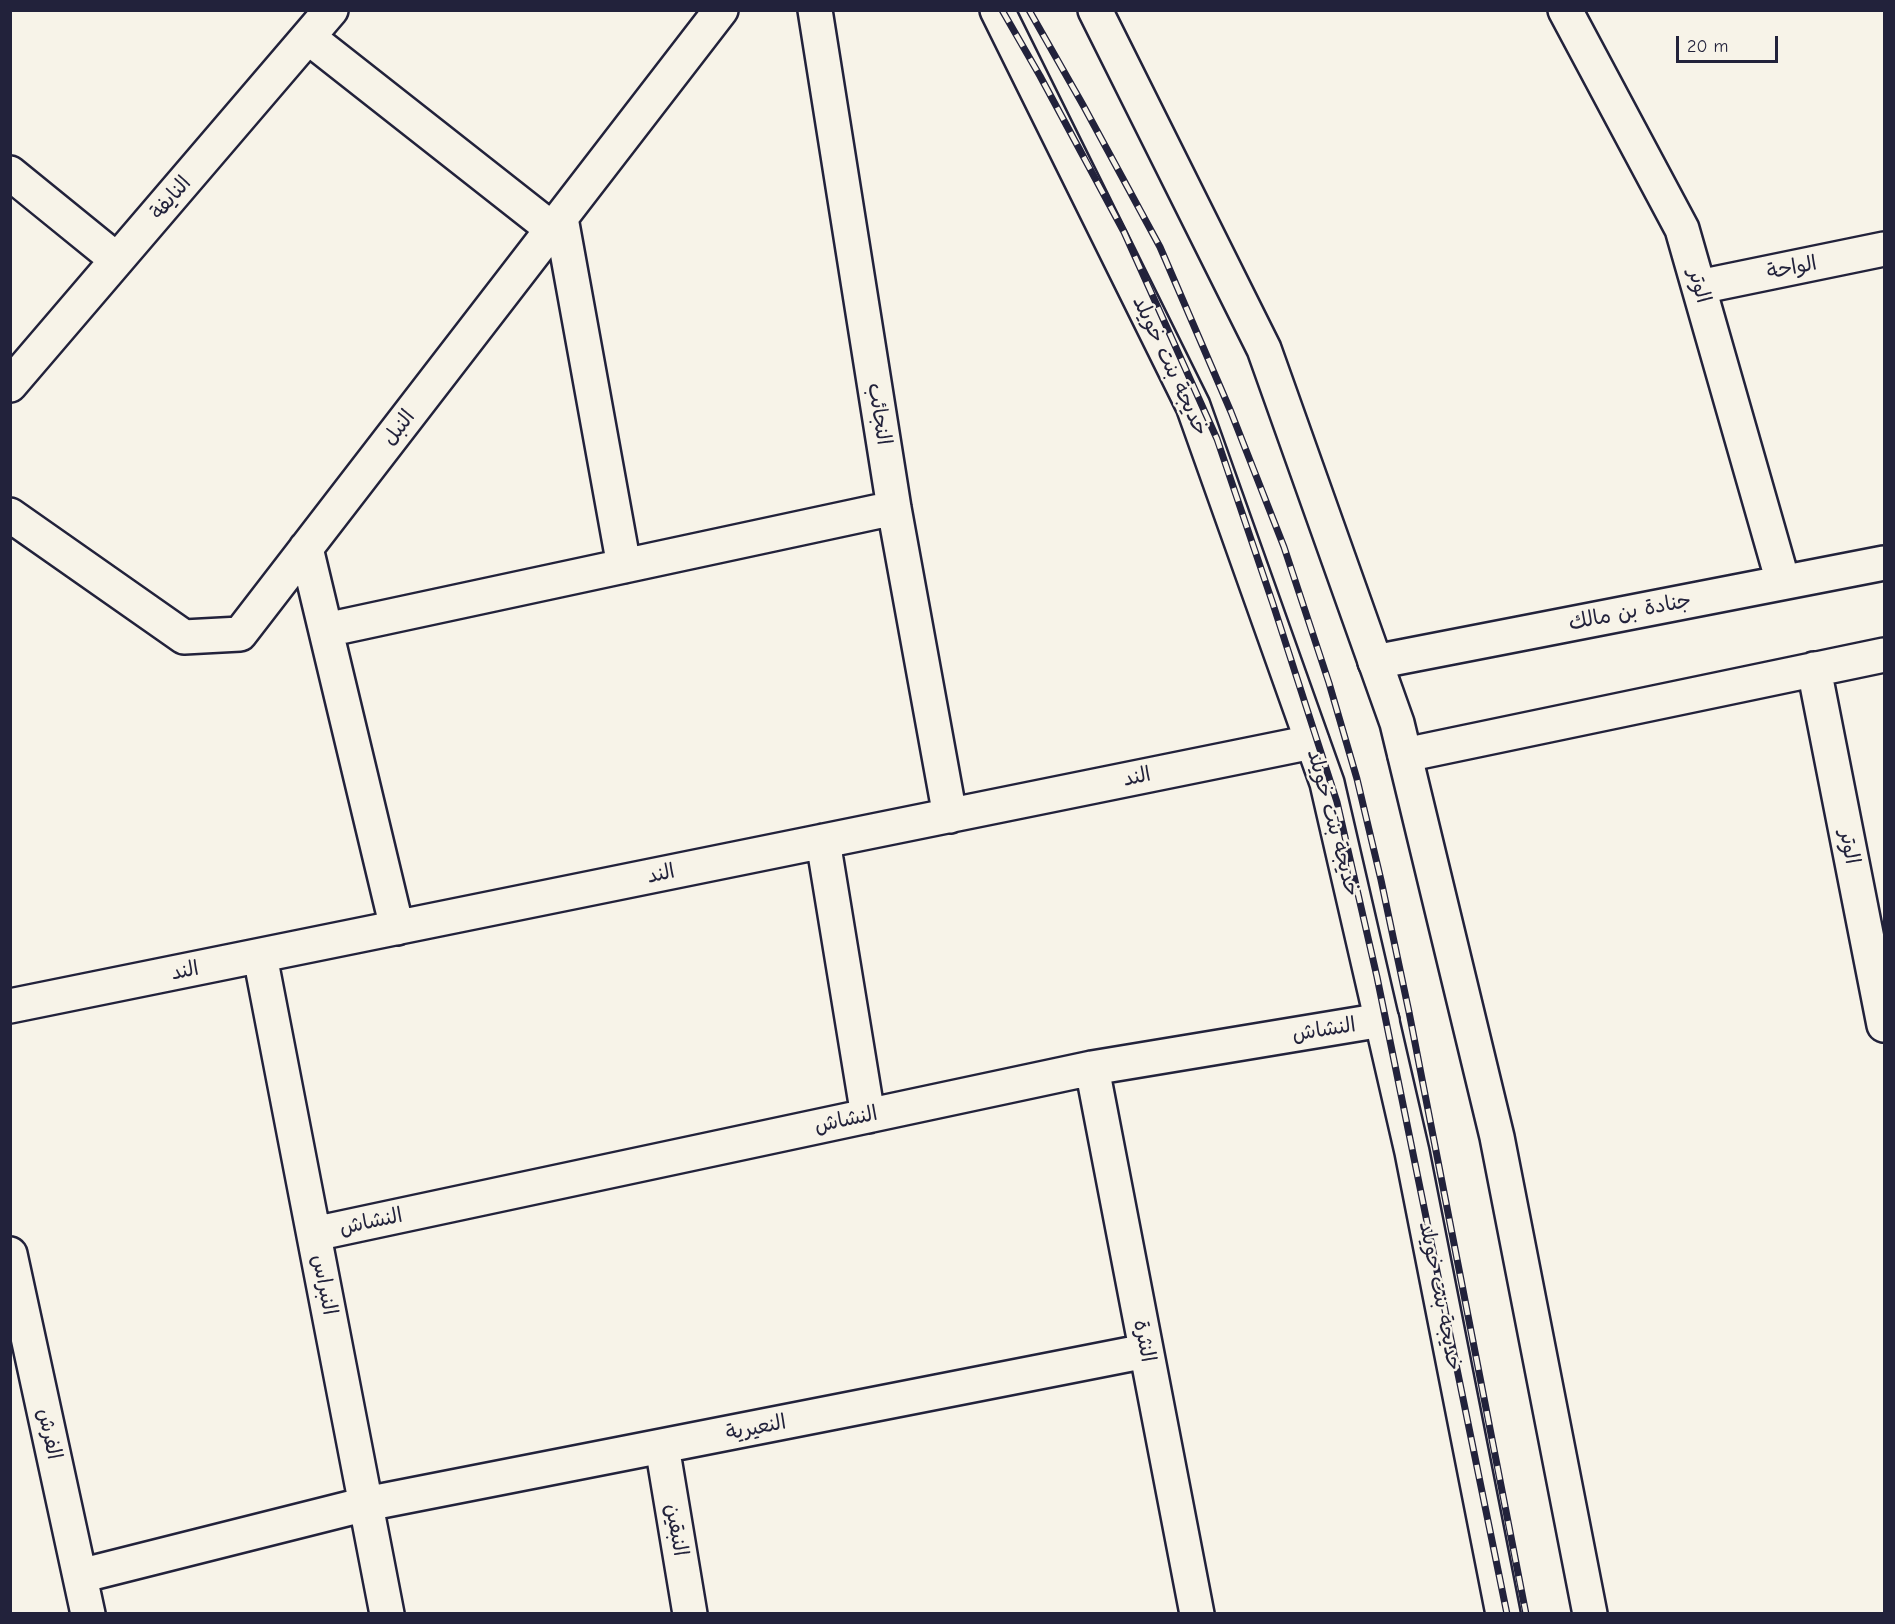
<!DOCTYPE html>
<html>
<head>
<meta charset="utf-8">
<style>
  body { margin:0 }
  #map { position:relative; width:1895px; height:1624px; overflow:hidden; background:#f7f3e8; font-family:"Comic Neue",sans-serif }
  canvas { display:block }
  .frame { position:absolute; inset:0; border:12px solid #22223b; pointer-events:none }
  .scale { position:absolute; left:1676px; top:36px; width:102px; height:27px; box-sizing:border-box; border:3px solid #22223b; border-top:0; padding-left:8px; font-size:18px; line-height:21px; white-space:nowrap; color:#22223b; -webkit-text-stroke:4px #f7f3e8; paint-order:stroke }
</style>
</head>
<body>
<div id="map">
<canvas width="1895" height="1624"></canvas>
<div class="frame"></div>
<div class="scale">20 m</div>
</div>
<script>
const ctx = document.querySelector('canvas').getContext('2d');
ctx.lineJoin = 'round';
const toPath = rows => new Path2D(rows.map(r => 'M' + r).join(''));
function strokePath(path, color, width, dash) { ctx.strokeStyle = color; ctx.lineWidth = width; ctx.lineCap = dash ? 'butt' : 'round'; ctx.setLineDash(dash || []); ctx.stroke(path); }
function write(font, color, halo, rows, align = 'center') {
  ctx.font = font + ' "Comic Neue","Playpen Sans Arabic",sans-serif'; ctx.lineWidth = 5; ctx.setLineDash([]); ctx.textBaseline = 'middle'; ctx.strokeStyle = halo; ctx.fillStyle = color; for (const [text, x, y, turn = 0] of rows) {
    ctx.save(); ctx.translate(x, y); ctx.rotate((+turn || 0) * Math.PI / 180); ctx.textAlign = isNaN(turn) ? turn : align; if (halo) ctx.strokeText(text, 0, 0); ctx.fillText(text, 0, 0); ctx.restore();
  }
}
const minor = toPath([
  [815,10,894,508,950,816],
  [1565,10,1682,229,1783,582],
  [308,37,552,229],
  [10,173,117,260],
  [561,218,624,566],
  [1699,287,1884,249],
  [10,385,331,10],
  [10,515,184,637,240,634,721,10],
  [306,548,397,928],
  [326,630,894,508],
  [1375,662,1884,563],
  [1814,669,1884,1025],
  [1405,755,1884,655],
  [823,841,868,1116],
  [260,956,387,1614],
  [10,1006,1312,742],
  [1092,1068,1197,1614],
  [314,1234,1092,1068,1382,1020],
  [10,1254,88,1614],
  [662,1446,690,1614],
  [80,1576,366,1504,1146,1351]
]);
const major = toPath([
  [997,10,1193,406,1327,783,1412,1152,1503,1614],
  [1095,10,1264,349,1397,723,1497,1137,1590,1614]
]);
strokePath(minor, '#22223b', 38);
strokePath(major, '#22223b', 38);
strokePath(minor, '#f7f3e8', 33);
strokePath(major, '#f7f3e8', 33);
const rail = toPath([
  [1002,10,1040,76,1124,232,1217,439,1273,604,1337,802,1377,977,1507,1614],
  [1029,10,1083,105,1160,247,1231,412,1284,547,1329,683,1357,779,1381,880,1409,1012,1526,1614]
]);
strokePath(rail, '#22223b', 7);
strokePath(rail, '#f7f3e8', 4.5, [14]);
write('21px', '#22223b', '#f7f3e8', [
  ["النايفة",171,198,-49],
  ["الواحة",1792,268,-11],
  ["الوتر",1699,286,74],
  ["خديجة بنت خويلد",1170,366,65],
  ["النجائب",879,414,81],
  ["النبل",399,428,-52],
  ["جنادة بن مالك",1630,612,-11],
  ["الند",1137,777,-12],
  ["خديجة بنت خويلد",1333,823,75],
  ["الوتر",1849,847,79],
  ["الند",661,874,-12],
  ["الند",185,971,-11],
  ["النشاش",1324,1030,-9],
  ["النشاش",846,1120,-12],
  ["النشاش",371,1222,-12],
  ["النبراس",324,1285,79],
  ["خديجة بنت خويلد",1440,1296,79],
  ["النثرة",1144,1341,79],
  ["النعيرية",756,1428,-11],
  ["الفرش",49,1434,78],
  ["النبقين",676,1530,80]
]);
</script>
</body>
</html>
